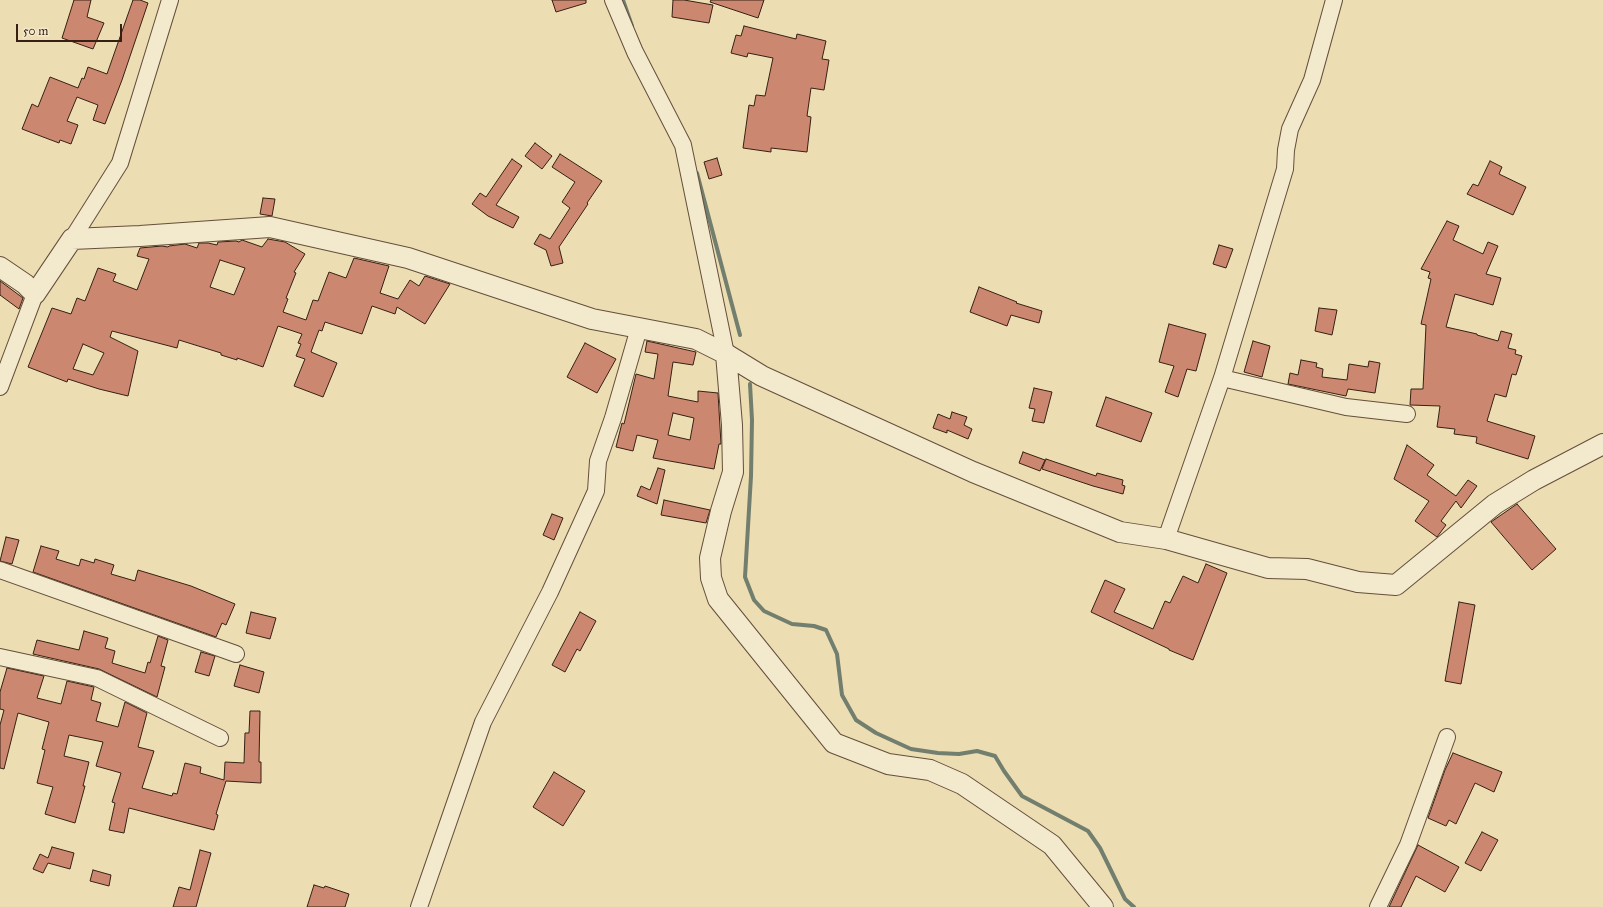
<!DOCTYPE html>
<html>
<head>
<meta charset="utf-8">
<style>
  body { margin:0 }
  #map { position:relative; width:1603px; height:907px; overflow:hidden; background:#ecddb2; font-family:"IM FELL Great Primer",serif }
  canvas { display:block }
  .scale { position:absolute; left:16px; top:24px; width:106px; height:18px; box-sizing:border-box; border:2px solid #372013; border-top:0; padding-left:5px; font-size:12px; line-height:14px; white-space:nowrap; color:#372013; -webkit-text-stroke:3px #f3e9cd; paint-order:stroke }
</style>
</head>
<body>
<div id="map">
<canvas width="1603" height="907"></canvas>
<div class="scale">50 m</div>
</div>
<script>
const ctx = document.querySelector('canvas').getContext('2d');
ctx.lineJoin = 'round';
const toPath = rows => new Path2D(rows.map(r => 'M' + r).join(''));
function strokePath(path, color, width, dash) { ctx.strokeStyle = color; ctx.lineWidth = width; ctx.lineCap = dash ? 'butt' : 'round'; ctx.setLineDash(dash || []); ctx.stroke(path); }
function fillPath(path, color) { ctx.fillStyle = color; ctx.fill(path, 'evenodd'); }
strokePath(toPath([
  [623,0,632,26],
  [697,173,740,335],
  [750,384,752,420,751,476,745,577,754,600,764,611,792,624,814,626,826,630,837,654,842,695,856,720,876,733,911,749,938,753,959,754,977,751,995,756,1004,771,1022,796,1088,831,1100,848,1125,899,1134,907]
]), '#727e6e', 4);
const building = toPath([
  [74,0,91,0,87,17,104,23,93,49,62,38,74,0],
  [133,0,140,0,148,3,122,80,105,124,93,120,98,105,77,97,67,121,78,125,71,144,60,140,59,143,22,129,32,104,38,107,50,77,78,88,82,78,84,79,88,67,107,74,133,0],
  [552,0,586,0,586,3,556,12,552,0],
  [673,0,684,0,713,5,709,23,672,17,673,0],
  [711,0,764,0,758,18,710,2,711,0],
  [744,26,796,39,797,34,826,41,822,59,829,60,824,90,811,88,807,116,811,117,807,152,771,148,771,152,743,148,749,105,754,106,756,95,765,96,773,58,748,53,747,57,731,53,736,35,741,36,744,26],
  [535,143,552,156,542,169,525,156,535,143],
  [560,154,602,181,587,203,588,204,559,247,563,263,551,266,546,250,534,244,540,234,550,239,570,208,562,202,575,182,552,167,560,154],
  [717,158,722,175,709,179,704,162,717,158],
  [512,159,522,166,496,205,519,217,513,228,488,216,472,204,480,193,486,197,512,159],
  [1490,161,1502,167,1499,174,1526,187,1513,215,1467,194,1473,184,1478,186,1490,161],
  [263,198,275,199,272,216,260,214,263,198],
  [1447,221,1459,226,1453,240,1483,254,1488,242,1498,246,1486,274,1501,278,1493,305,1455,294,1446,327,1477,334,1477,335,1498,341,1501,331,1512,334,1508,348,1516,350,1515,354,1522,356,1516,375,1512,374,1506,397,1495,394,1487,421,1535,436,1528,459,1476,443,1477,437,1454,434,1455,429,1437,427,1440,406,1410,405,1411,389,1423,389,1426,325,1421,324,1431,279,1428,278,1430,272,1421,269,1447,221],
  [268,239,285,242,305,254,294,272,296,273,286,298,288,299,283,312,306,320,313,300,318,301,329,272,346,278,354,258,389,266,380,293,398,299,410,280,419,286,425,276,450,284,425,324,397,307,395,314,372,306,362,334,325,322,322,331,319,330,311,352,337,363,323,397,294,386,305,359,296,356,301,344,298,343,302,334,278,326,263,367,237,358,237,360,221,355,221,353,179,340,177,348,112,331,110,337,138,351,128,396,99,389,68,379,67,382,28,367,52,308,71,314,77,298,85,301,98,268,116,274,113,281,137,290,149,259,137,256,140,248,162,246,168,247,169,246,185,244,197,248,199,243,208,243,217,245,218,242,236,241,239,242,242,240,262,247,268,239],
  [220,260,245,268,234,295,210,287,220,260],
  [83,344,104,353,93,375,73,369,83,344],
  [1219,245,1233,249,1226,268,1213,264,1219,245],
  [0,281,23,298,19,309,0,295,0,281],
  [979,287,1017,302,1016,303,1042,311,1039,323,1011,315,1007,326,970,312,979,287],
  [1319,308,1337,310,1332,335,1315,331,1319,308],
  [1169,324,1206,334,1196,371,1187,369,1178,397,1165,392,1174,366,1159,362,1169,324],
  [647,341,696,352,693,365,673,362,668,396,698,402,698,391,718,393,721,444,719,444,714,469,653,458,658,440,637,435,633,451,616,447,622,423,624,424,636,374,654,379,658,354,645,352,647,341],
  [673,413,694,418,690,440,668,435,673,413],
  [1253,341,1270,346,1262,377,1244,372,1253,341],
  [585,343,616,359,597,393,567,377,585,343],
  [1301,360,1317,363,1316,367,1323,369,1322,377,1347,380,1349,364,1368,367,1369,361,1380,363,1375,393,1348,389,1346,396,1288,384,1290,373,1298,375,1301,360],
  [1034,388,1052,392,1044,423,1032,421,1035,409,1029,408,1034,388],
  [1106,397,1152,413,1141,442,1096,426,1106,397],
  [952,412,967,417,964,425,972,429,968,439,947,430,947,433,933,428,938,414,950,419,952,412],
  [1407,445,1434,465,1427,475,1456,496,1468,480,1477,486,1461,508,1456,501,1441,521,1446,525,1437,537,1415,521,1429,501,1394,479,1407,445],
  [1023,452,1045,460,1040,471,1019,463,1023,452],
  [1046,459,1096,476,1097,473,1123,480,1122,485,1125,486,1123,494,1093,486,1042,469,1046,459],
  [658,468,665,470,657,504,637,496,641,486,650,490,658,468],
  [664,500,710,510,706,523,661,515,664,500],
  [1517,504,1556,549,1532,570,1491,522,1517,504],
  [552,514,563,518,554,540,543,535,552,514],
  [6,537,19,540,12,564,0,561,6,537],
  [41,546,59,551,56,559,79,566,81,559,94,563,95,559,114,565,111,574,135,581,138,570,191,586,235,604,226,625,222,623,216,637,33,572,41,546],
  [1206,564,1227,573,1193,660,1169,650,1169,649,1091,612,1105,580,1125,589,1114,612,1153,629,1165,601,1170,603,1183,576,1198,583,1206,564],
  [1459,602,1475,605,1461,684,1445,681,1459,602],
  [251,612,276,618,270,639,246,633,251,612],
  [580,612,596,621,580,651,577,649,565,672,552,665,580,612],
  [84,631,108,638,105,648,115,651,112,663,145,673,148,662,150,663,158,636,168,640,161,666,165,667,157,697,99,669,33,654,37,640,79,650,84,631],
  [201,652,215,656,209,676,195,672,201,652],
  [240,665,264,672,259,693,234,686,240,665],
  [7,668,44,676,37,698,61,704,67,681,94,687,91,700,101,703,96,721,118,727,125,702,147,713,138,747,154,751,142,788,172,796,173,793,177,794,185,763,201,767,200,773,224,780,225,762,244,763,245,733,249,733,250,711,260,711,259,762,261,762,261,783,226,781,216,814,218,815,214,830,129,808,124,833,109,830,115,803,112,802,121,773,96,766,103,742,69,735,64,756,89,762,83,786,85,786,75,823,45,814,53,787,37,783,45,750,42,749,49,722,18,713,4,769,0,768,0,725,4,710,0,709,0,692,7,668],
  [1453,753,1502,772,1494,792,1475,783,1456,824,1449,820,1446,826,1428,818,1445,770,1453,753],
  [554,772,585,791,563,826,533,807,554,772],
  [1482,832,1498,840,1481,871,1465,863,1482,832],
  [1418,845,1459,867,1445,892,1416,876,1401,907,1389,907,1418,845],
  [52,847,74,853,70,869,48,863,43,873,33,869,40,854,48,858,52,847],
  [200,850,211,853,196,907,173,907,179,887,190,890,200,850],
  [93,870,111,875,109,886,90,881,93,870],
  [314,885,324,888,325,886,349,894,345,907,307,907,314,885]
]);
fillPath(building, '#cc8770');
strokePath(building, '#372013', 1);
const minor = toPath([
  [613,0,635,52,683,145,726,354],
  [72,239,120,163,170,0],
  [1222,378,1346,407,1407,414],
  [0,387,35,294],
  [1166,539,1222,378,1285,169,1286,150,1290,129,1312,80,1334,0],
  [0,570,236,654],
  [0,657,97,678,220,738],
  [419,907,483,722,550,592,596,491,598,461,613,418,639,328],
  [1378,907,1408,845,1447,737]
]);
const tertiary = toPath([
  [0,267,25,284,35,294,72,239,140,236,270,227,408,258,592,319,696,339,726,354,762,376,973,472,1120,532,1166,539,1268,568,1307,569,1358,582,1396,585,1495,504,1534,480,1603,444],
  [726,354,732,425,733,472,721,511,710,558,711,578,718,599,834,743,888,764,930,770,962,784,1052,845,1103,907]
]);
strokePath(minor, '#644f3b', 18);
strokePath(tertiary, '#644f3b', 22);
strokePath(minor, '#f3e9cd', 16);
strokePath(tertiary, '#f3e9cd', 20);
</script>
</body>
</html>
